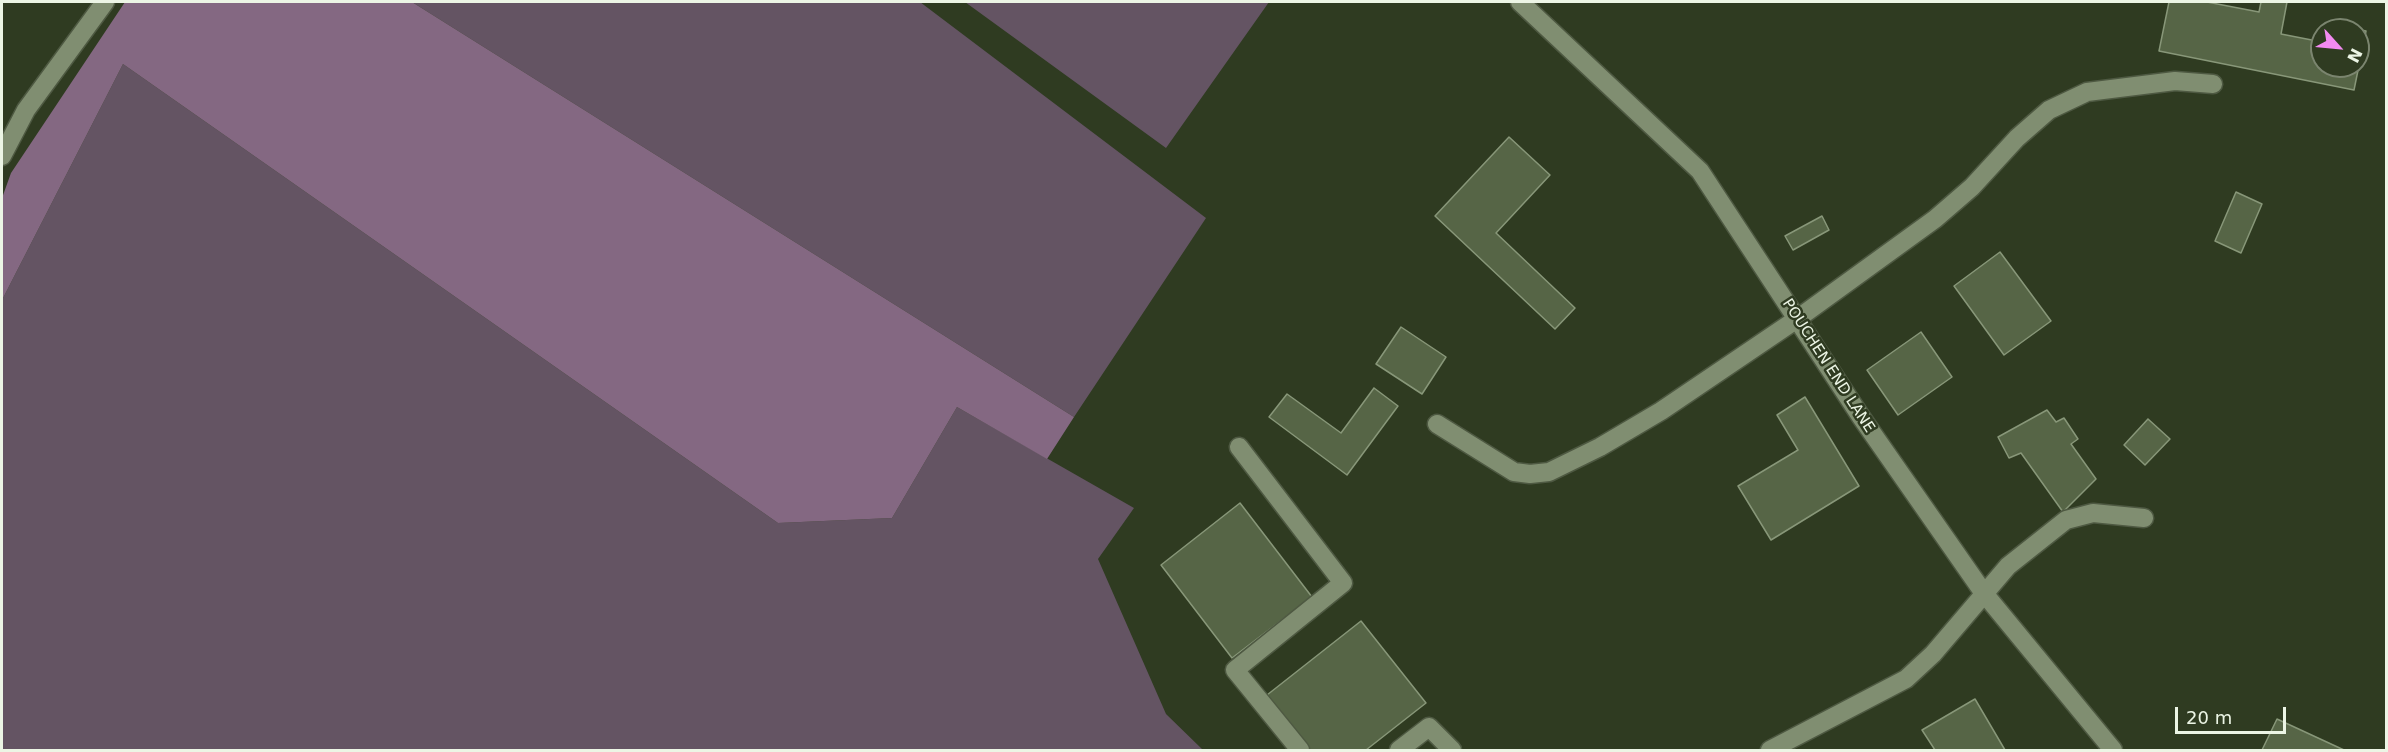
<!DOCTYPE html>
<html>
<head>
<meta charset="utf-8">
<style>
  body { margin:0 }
  #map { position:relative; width:2388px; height:752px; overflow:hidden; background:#2f3b21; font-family:"DejaVu Sans",sans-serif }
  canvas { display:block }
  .frame { position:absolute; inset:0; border:3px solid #ecf5e5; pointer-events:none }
  .north { position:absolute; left:2310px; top:18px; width:60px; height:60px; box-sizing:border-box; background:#2f3b21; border:2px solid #7b856f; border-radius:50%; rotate:117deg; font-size:16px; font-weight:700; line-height:24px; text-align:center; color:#ecf5e5 }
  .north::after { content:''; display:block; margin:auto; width:21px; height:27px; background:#f38af1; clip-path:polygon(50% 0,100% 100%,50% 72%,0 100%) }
  .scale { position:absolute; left:2175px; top:707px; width:111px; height:27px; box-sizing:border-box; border:3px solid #ecf5e5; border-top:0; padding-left:8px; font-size:18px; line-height:21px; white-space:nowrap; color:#ecf5e5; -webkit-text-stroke:4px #2f3b21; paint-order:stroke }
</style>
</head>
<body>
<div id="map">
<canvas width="2388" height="752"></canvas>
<div class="frame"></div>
<div class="north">N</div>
<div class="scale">20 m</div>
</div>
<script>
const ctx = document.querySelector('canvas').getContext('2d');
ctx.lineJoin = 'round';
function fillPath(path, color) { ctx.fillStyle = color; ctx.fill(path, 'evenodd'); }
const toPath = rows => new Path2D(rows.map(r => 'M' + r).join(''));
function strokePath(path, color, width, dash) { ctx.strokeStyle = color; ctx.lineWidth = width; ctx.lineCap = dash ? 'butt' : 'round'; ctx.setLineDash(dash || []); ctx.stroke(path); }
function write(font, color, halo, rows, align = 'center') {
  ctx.font = font + ' "DejaVu Sans",sans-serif'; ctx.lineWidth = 5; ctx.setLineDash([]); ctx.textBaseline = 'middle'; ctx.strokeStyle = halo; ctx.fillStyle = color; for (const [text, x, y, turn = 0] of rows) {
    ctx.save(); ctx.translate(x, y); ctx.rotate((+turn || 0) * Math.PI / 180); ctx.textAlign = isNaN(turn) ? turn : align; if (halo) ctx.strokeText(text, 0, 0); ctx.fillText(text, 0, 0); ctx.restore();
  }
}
fillPath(toPath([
  [412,2,920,2,1206,218,1074,417],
  [965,2,1269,2,1166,148],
  [123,64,778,523,892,518,957,407,1134,508,1098,559,1166,714,1203,750,2,750,2,300]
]), '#645463');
fillPath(toPath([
  [125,2,412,2,1074,417,1047,459,957,407,892,518,778,523,123,64,2,300,2,198,11,173]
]), '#846882');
const building = toPath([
  [2169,2,2207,2,2259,12,2261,2,2287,2,2281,34,2322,42,2322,66,2358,66,2358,30,2332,30,2333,24,2366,31,2354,90,2159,51,2169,2],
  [1509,137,1550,175,1496,233,1575,308,1555,329,1435,216,1509,137],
  [2236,192,2262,204,2241,253,2215,241,2236,192],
  [1822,216,1829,230,1793,250,1785,236,1822,216],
  [2000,252,2051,321,2004,355,1954,286,2000,252],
  [1401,327,1446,357,1422,394,1376,364,1401,327],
  [1921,332,1952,377,1898,415,1867,370,1921,332],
  [1374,388,1398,406,1347,475,1269,417,1287,394,1341,433,1374,388],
  [1805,397,1859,486,1771,540,1738,486,1798,450,1777,415,1805,397],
  [2047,410,2056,422,2064,418,2078,439,2071,444,2096,479,2063,512,2021,453,2009,458,1998,437,2047,410],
  [2148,419,2170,439,2145,465,2124,445,2148,419],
  [1240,503,1312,597,1232,658,1161,565,1240,503],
  [1361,621,1426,703,1366,750,1310,750,1267,695,1361,621],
  [1975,699,2005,750,1935,750,1922,730,1975,699],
  [2277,719,2344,750,2262,750,2277,719]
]);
fillPath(building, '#566546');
strokePath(building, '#889779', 1.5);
const minor = toPath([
  [1520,2,1700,171,1861,417,1983,592,2113,750],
  [2,156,26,110,105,2],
  [1437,424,1514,472,1530,474,1549,472,1600,447,1661,411,1797,319,1935,219,1972,187,2017,138,2049,110,2087,92,2175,81,2213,84],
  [1239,447,1343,583,1235,670,1300,750],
  [1399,750,1429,727,1452,750],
  [1770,750,1906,679,1933,654,2008,566,2066,520,2093,513,2144,518]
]);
strokePath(minor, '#4e5942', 21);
strokePath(minor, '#808e71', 18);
write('15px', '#ecf5e5', '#2f3b21', [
  ["POUCHEN END LANE",1828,366,57]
]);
</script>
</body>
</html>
